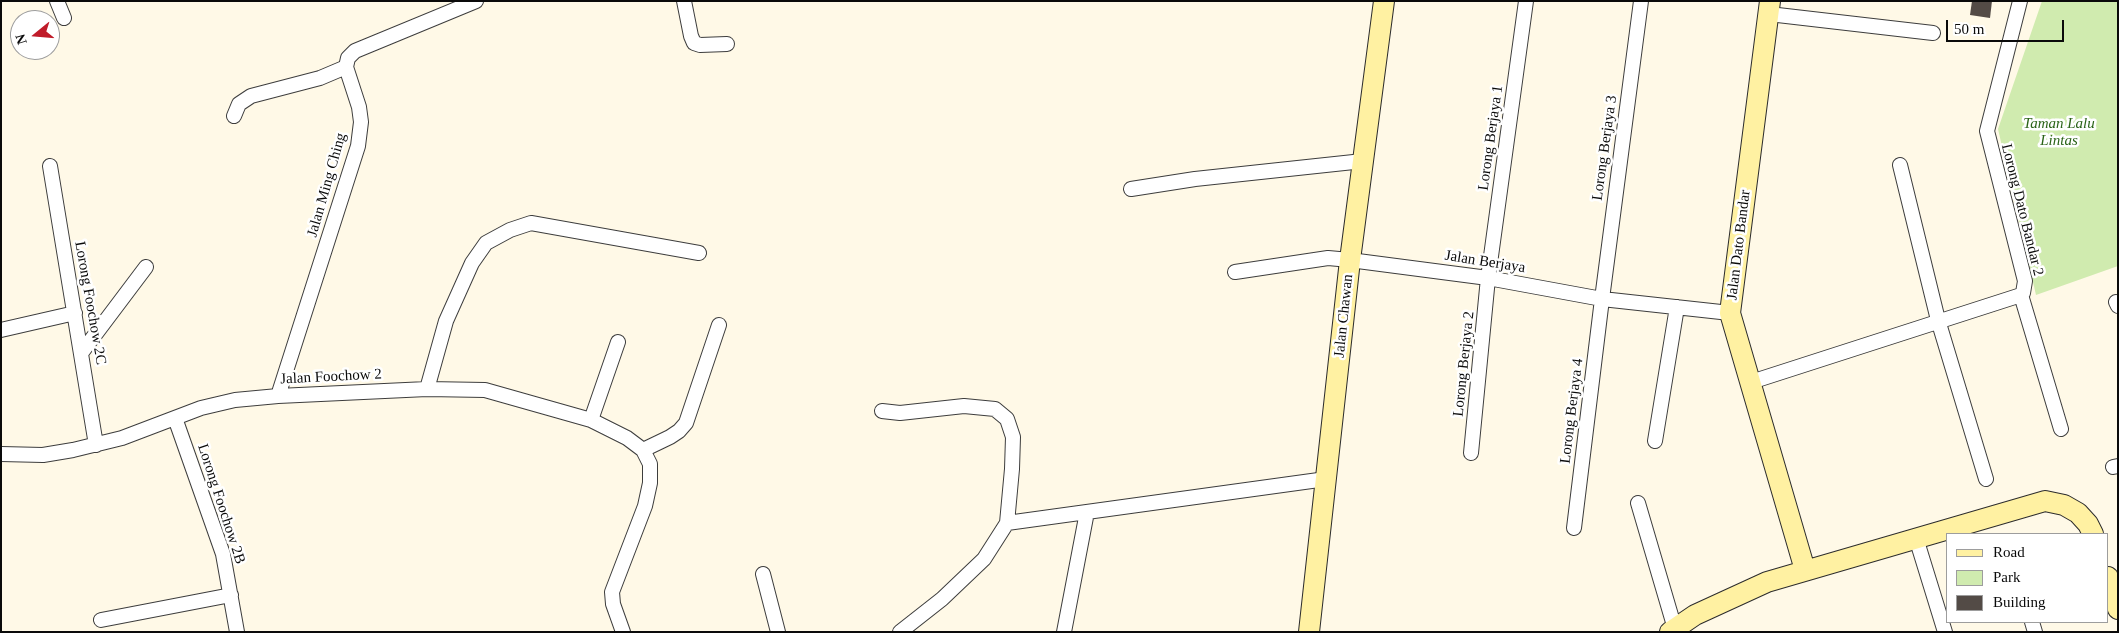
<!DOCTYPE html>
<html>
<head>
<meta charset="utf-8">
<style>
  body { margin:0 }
  #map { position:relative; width:2119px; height:633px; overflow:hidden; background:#fff9e7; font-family:"Times New Roman",serif }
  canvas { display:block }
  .frame { position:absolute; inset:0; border:2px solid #0a0a0a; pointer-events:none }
  .legend { position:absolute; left:1946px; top:533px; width:162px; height:90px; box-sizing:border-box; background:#fff; border:1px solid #9d9d9d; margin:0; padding:6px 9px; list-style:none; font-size:15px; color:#0a0a0a }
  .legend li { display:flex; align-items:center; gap:10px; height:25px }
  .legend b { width:25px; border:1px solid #9d9d9d }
  .north { position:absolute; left:10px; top:10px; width:50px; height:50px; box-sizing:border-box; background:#fff; border:1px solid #9d9d9d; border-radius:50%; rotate:253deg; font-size:14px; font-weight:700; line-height:20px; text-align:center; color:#0a0a0a }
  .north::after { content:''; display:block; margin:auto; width:18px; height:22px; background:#c01c2a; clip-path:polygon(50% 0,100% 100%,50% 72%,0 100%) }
  .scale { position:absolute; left:1946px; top:20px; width:118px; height:22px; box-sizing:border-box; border:2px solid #0a0a0a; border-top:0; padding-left:6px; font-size:15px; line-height:18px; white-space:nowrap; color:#0a0a0a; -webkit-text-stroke:4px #fff; paint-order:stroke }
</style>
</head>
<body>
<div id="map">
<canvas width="2119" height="633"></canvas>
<div class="frame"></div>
<ul class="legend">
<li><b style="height:6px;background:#fff1a2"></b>Road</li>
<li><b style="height:14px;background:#d0ebaf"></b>Park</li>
<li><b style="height:14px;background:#534b46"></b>Building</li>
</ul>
<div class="north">N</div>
<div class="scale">50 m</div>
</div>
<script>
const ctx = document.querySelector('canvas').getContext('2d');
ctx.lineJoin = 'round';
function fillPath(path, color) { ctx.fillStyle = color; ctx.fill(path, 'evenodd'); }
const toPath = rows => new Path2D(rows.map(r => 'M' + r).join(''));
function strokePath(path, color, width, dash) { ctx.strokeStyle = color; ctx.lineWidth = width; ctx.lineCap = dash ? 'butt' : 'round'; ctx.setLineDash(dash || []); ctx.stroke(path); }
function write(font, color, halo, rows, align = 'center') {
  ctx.font = font + ' "Times New Roman",serif'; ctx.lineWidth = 5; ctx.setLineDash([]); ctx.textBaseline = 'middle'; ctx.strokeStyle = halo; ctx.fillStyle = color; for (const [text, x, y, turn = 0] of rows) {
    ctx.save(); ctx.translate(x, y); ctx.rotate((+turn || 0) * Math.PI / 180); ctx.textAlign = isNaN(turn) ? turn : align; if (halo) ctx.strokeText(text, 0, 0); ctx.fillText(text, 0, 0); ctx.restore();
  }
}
fillPath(toPath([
  [2042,1,2118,1,2118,266,2036,295,1998,129]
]), '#d0ebaf');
fillPath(toPath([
  [1972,1,1992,1,1990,18,1970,15]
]), '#534b46');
const street = toPath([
  [57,1,64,18],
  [684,1,691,36,694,43,700,45,727,44],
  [1769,14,1933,33],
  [234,116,239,104,251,96,320,78,346,67],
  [1900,165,1938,320,1986,479],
  [50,166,96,445],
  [1131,189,1195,179,1363,161],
  [1235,272,1328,258,1350,260,1488,278,1602,299,1730,313],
  [2021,295,2061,429],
  [2116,302,2118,306],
  [1,330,75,313],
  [82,352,146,267],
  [1751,382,2021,295,2023,293,2025,281,1987,131,2020,1],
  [427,389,446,321,472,263,486,243,510,230,531,223,699,253],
  [278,396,358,146,361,122,359,107,346,67,348,58,355,51,476,1],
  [882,411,900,413,964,406,995,409,1007,419,1013,437,1012,469,1007,523,984,559,942,599,900,632],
  [175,418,223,554,237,632],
  [591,420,618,342],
  [1655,441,1677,307],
  [643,450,670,437,679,431,686,423,719,325],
  [1471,453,1488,278,1526,1],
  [1,454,43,455,73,450,122,438,201,408,235,400,278,396,427,389,485,390,591,420,627,438,643,450,650,464,650,483,645,506,612,592,613,604,623,632],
  [2113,467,2118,466],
  [1638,503,1675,629],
  [1007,523,1326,479],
  [1574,528,1602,299,1641,1],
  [1916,538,1945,632],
  [763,574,778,632],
  [101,620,231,595],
  [2032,622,2035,632],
  [1064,632,1087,512]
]);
const secondary = toPath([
  [1770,1,1730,313,1805,570],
  [2108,577,2118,609],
  [1309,632,1350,260,1384,1],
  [1670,632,1695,615,1767,582,2045,501,2064,505,2078,513,2088,524,2093,534]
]);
strokePath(street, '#3d3d3d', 16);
strokePath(secondary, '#2c2c2c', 22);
strokePath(street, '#fff', 14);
strokePath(secondary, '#fff1a2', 20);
write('italic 15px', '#2b6418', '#fff', [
  ["Taman Lalu",2059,124],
  ["Lintas",2059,141]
]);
write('15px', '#0a0a0a', '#fff', [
  ["Lorong Berjaya 1",1491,138,-82],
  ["Lorong Berjaya 3",1605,148,-82],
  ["Jalan Ming Ching",327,185,-74],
  ["Lorong Dato Bandar 2",2022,210,76],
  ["Jalan Dato Bandar",1739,245,-83],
  ["Jalan Berjaya",1485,262,9],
  ["Lorong Foochow 2C",90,303,80],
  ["Jalan Chawan",1344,316,-84],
  ["Lorong Berjaya 2",1464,364,-84],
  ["Jalan Foochow 2",331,377,-3],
  ["Lorong Berjaya 4",1572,411,-83],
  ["Lorong Foochow 2B",221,504,72]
]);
</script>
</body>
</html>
